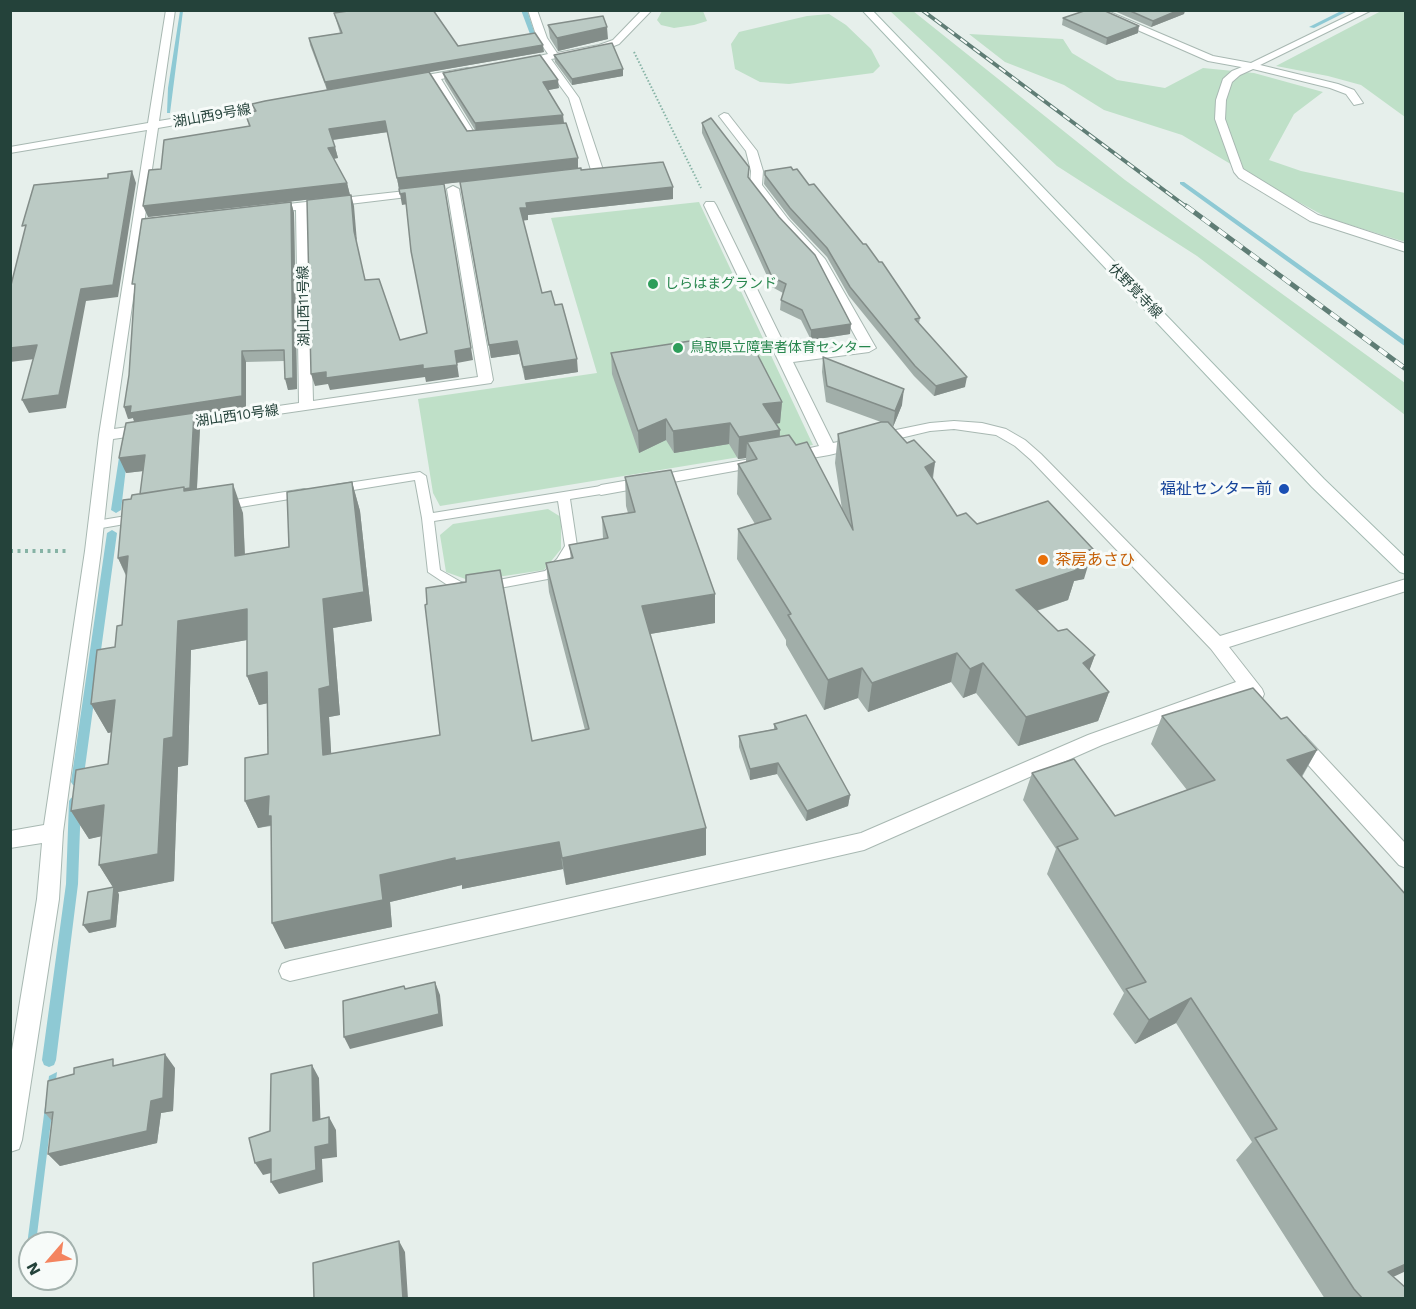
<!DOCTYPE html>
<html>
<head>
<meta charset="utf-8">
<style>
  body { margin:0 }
  #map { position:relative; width:1416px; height:1309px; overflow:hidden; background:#e6efeb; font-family:"Work Sans",sans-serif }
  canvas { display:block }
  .frame { position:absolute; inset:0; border:12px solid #24423a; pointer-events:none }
  .north { position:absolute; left:18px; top:1231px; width:60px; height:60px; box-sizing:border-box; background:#f7fbf9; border:2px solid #a3b1ad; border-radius:50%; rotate:242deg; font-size:16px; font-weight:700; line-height:24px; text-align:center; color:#24423a }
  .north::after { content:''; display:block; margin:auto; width:21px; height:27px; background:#f4845f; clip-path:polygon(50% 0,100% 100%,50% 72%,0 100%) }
</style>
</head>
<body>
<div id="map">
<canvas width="1416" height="1309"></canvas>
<div class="frame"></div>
<div class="north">N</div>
</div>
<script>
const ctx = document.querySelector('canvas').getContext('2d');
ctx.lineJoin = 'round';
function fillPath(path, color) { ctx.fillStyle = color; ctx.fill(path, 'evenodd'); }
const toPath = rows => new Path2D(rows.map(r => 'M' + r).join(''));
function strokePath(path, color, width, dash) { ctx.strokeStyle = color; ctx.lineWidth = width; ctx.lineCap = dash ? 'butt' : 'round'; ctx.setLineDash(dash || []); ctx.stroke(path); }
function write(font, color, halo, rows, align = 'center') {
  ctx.font = font + ' "Work Sans","Noto Sans JP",sans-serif'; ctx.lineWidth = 6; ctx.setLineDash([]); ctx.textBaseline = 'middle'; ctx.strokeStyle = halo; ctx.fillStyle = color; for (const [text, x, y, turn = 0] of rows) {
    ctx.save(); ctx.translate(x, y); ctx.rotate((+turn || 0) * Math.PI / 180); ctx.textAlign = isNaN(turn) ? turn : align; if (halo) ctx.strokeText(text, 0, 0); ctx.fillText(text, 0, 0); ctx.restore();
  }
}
fillPath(toPath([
  [1383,10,1405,11,1405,117,1361,85,1328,76,1276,66],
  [703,11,707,21,694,25,674,28,661,25,657,20,662,11],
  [890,11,913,11,1125,180,1405,383,1405,415,1197,256,1057,166],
  [829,14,846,25,871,49,880,66,873,73,789,84,760,82,735,69,731,44,739,32,807,16],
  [969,34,1063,39,1072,53,1117,80,1165,88,1203,68,1254,73,1323,92,1294,114,1269,160,1301,171,1405,193,1405,242,1328,218,1249,175,1182,135,1104,110,1064,85,1005,62],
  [699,202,813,445,440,506,433,493,418,399,597,373,551,218],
  [548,509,561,517,561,549,544,570,471,581,446,572,440,535,453,524]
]), '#bfe0c8');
fillPath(toPath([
  [180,11,183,11,170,113,167,113,168,88],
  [57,1072,36,1243,30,1243,30,1266,24,1268,49,1076]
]), '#8ec9d4');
fillPath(toPath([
  [521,10,527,10,538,43,533,42,521,10],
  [1343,10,1350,10,1314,28,1309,27,1343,10],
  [1180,182,1184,182,1406,341,1406,347,1180,184,1180,182],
  [124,448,128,451,121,510,116,513,111,510,120,451,124,448],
  [112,530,117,533,83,782,81,785,77,787,73,785,71,782,107,533,112,530],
  [75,796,79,798,81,801,78,884,56,1060,54,1065,49,1067,44,1065,42,1060,66,884,69,801,71,798,75,796]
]), '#8ec9d4');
const service = toPath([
  [420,472,426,476,433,513,601,486,607,490,601,494,570,499,577,546,566,565,553,578,473,593,452,588,428,572,422,518,415,480,335,493,329,489,335,485,420,472],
  [558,501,565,546,557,559,545,571,473,585,461,582,440,570,434,521,558,501],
  [304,489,308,490,310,493,308,496,222,510,216,506,222,502,304,489],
  [138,514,142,515,144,518,142,521,96,529,90,525,96,521,138,514]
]);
const minor = toPath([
  [166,10,175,10,159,121,278,101,283,104,278,107,158,128,114,429,148,424,155,429,148,434,113,439,101,551,63,832,59,899,22,1140,19,1149,10,1152,10,1062,37,899,42,843,10,848,10,831,44,825,85,551,99,435,147,130,10,153,10,147,148,123,166,10],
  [528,10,537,10,547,38,557,53,599,45,613,40,642,10,652,10,619,44,601,51,551,59,579,98,604,173,602,175,580,178,574,175,576,173,591,170,569,98,542,61,518,65,513,62,548,54,537,38,528,10],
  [1252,63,1338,84,1354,90,1363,103,1354,105,1346,94,1330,88,1253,69,1240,75,1232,82,1226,100,1225,119,1243,169,1318,215,1406,244,1406,252,1310,221,1239,178,1234,172,1215,119,1216,100,1223,79,1232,71,1252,63],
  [467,68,471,69,471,73,441,79,475,134,490,135,490,139,468,140,432,80,409,84,404,81,409,78,467,68],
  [724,113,728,114,757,151,763,171,762,185,788,219,825,259,876,348,869,352,793,362,833,443,930,423,954,421,982,423,1006,429,1025,440,1041,454,1220,636,1406,579,1406,591,1229,647,1262,689,1264,694,1262,699,1255,701,1248,699,1244,693,1102,745,864,850,290,981,282,978,279,971,282,964,290,961,861,833,1088,735,1236,682,1211,649,1031,460,1015,446,996,435,954,429,930,431,829,455,789,462,784,460,781,457,784,454,819,446,704,205,706,202,714,202,716,205,789,354,860,345,816,264,780,225,750,185,751,171,746,151,719,116,724,113],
  [453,186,459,189,493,380,491,383,175,429,170,428,168,425,170,422,175,421,299,403,296,210,266,213,266,207,270,206,424,189,430,192,424,195,308,209,313,401,478,377,447,189,453,186],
  [762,457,767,459,770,462,767,465,601,495,593,490,601,485,762,457],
  [1298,734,1305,736,1406,844,1406,868,1399,865,1291,746,1288,741,1291,736,1298,734]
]);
const tertiary = toPath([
  [1092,10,1105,10,1213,56,1251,63,1360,10,1372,10,1252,69,1208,61,1092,10]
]);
const secondary = toPath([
  [862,10,872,10,1324,479,1406,558,1406,574,1400,572,1312,487,862,10]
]);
strokePath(service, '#a8b8b2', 2);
strokePath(minor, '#a8b8b2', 2);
strokePath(tertiary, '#a8b8b2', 2);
strokePath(secondary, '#a4bbb3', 2);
strokePath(toPath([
  [634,52,701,188]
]), '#86b3a5', 2, [1.5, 2]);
strokePath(toPath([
  [10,551,68,551]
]), '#86b3a5', 4, [3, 4.5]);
fillPath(service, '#fff');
fillPath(minor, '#fff');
fillPath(tertiary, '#fff');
fillPath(secondary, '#fff');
const railFar1 = toPath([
  [922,10,1188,208]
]);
const rail = toPath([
  [1186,206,1406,369]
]);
strokePath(railFar1, '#5f7d75', 4);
strokePath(rail, '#5f7d75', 5);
strokePath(railFar1, '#f7fbf9', 2, [8]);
strokePath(rail, '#f7fbf9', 4, [10]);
fillPath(toPath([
  [1112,10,1185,10,1184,14,1151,27],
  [334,13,458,46,544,52,429,72,467,131,475,130,445,81,443,73,559,88,548,90,564,123,578,168,581,170,673,187,673,199,528,215,528,220,523,220,542,293,555,305,578,372,525,380,519,354,491,358,460,182,399,189,388,132,333,140,338,158,334,159,347,183,350,195,148,217,161,169,249,126,245,113,254,111,252,104,327,90,310,45,309,38,340,33],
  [1063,18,1138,33,1106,45,1062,25],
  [548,25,608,39,558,51,550,38],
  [554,55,623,69,623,76,572,85,555,62],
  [702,123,850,334,811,340,801,320,780,310,781,300,783,293,772,287,702,133],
  [765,171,809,185,879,262,920,318,919,323,965,387,934,396,914,376,849,296,827,257,790,218,764,184],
  [291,202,294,213,297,389,288,390,284,361,246,362,246,407,195,415,200,428,197,489,243,513,245,554,289,547,352,482,360,511,372,621,333,628,340,715,329,717,331,754,532,741,585,730,549,592,546,563,571,559,569,545,603,539,602,517,628,513,626,506,625,477,715,594,715,623,650,634,706,855,566,885,563,869,462,889,462,885,390,902,392,927,285,949,272,923,271,826,258,828,245,801,268,754,268,703,259,705,247,676,247,640,191,650,188,765,178,767,174,881,118,892,119,895,116,927,89,933,113,887,99,865,101,836,89,839,71,811,108,764,111,732,108,733,91,704,115,647,122,625,126,576,118,558,131,499,140,494,143,471,126,473,134,421,133,418,128,419],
  [716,352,782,402,780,423,776,424,780,437,842,509,835,463,838,434,881,422,826,402,822,372,823,357,902,405,893,427,892,426,907,443,935,462,933,479,957,516,977,524,1084,579,1074,581,1068,600,1037,611,1058,631,1095,655,1089,670,1109,692,1098,721,1018,746,976,693,963,698,951,682,868,712,858,698,824,710,786,645,786,640,737,559,738,529,755,524,737,494,738,464,746,462,746,458,738,459,729,444,674,453,666,440,639,453,612,374,611,353],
  [1162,716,1281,719,1317,750,1302,777,1393,1277,1406,1299,1325,1299,1236,1160,1252,1142,1176,1023,1135,1044,1113,1014,1124,993,1047,874,1056,849,1023,800,1032,773,1115,816,1187,790,1151,744],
  [774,724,850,795,848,806,806,821,777,774,750,780,739,747,739,736,774,729],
  [117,1065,175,1068,173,1111,161,1113,157,1143,60,1166,48,1154,52,1121,45,1113]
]), '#a1aea9');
fillPath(toPath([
  [1179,10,1185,10,1184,14,1151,27,1153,21],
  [1139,26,1138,33,1106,45,1107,38],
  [607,27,608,39,558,51,557,38],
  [543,45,544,52,327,90,325,82],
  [623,69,623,76,572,85,572,79],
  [558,80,559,88,544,91,543,82],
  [563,115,564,123,476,132,475,123],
  [385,121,388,132,331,140,329,129],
  [335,147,338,158,330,159,328,148],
  [578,158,578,169,399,189,397,178],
  [132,171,136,183,118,297,86,301,66,408,29,413,22,400,81,289],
  [347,183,350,195,148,217,143,206],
  [673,187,673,199,528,215,528,220,521,221,520,208,526,203],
  [405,193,408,204,402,205,400,194],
  [351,195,354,206,357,242,354,231],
  [291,202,294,213,297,389,288,390,285,379],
  [851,324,850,334,811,340,811,330],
  [517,341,519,354,491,358,489,345],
  [37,345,43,358,10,362,10,348],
  [471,348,473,360,457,363,459,377,426,382,425,377,330,390,328,384,315,386,311,374],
  [242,351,246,362,246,407,195,415,200,428,196,504,146,511,184,489,135,424,133,418,128,419,124,407],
  [577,359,578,372,525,380,523,367],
  [967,377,965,387,934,396,936,386],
  [904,389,902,405,893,427,895,411],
  [782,402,780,423,762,426,763,404],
  [666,419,666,440,639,453,638,431],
  [730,423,729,444,674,453,673,431],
  [780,430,779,452,747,442,746,458,738,459,739,437],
  [145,455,152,470,126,473,119,458],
  [935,462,930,492,925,467],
  [352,482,360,511,372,621,333,628,340,715,329,717,333,783,323,755,319,689,323,599],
  [233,484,243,513,246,585,235,556],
  [1093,549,1084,579,1074,581,1068,600,1008,620,1016,590,1064,556],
  [128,556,132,587,118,558],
  [715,594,715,623,644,635,642,606],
  [247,609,258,638,191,650,188,765,178,767,174,881,118,892,119,895,116,927,89,933,83,925,114,889,99,865,164,739,178,621],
  [957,653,951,682,868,712,872,683],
  [1095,655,1084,685,1083,663],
  [983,663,976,693,963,698,970,669],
  [862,668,858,698,824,710,828,680],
  [267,672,278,701,259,705,247,676],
  [1109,692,1098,721,1018,746,1026,717],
  [115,700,130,729,108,733,91,704],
  [1317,750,1301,777,1287,760],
  [778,763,777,774,750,780,750,769],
  [850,795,848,806,806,821,807,811],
  [269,796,272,825,258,828,245,801],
  [104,805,121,832,89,839,71,811],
  [706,828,706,855,566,885,562,858],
  [559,842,563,869,462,889,462,885,390,902,392,927,285,949,272,923,380,875,455,858],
  [435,982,440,995,443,1026,350,1049,344,1037],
  [1191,998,1176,1023,1135,1044,1149,1020],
  [165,1054,175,1068,173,1111,161,1113,157,1143,60,1166,48,1154,151,1101],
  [312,1065,319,1078,321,1134,313,1121],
  [329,1117,336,1130,337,1157,322,1159,323,1182,279,1194,271,1182,315,1147],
  [271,1159,279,1171,263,1175,255,1163],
  [399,1241,405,1252,408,1299,403,1299],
  [1406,1264,1406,1271,1363,1291,1388,1272]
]), '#838d89');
const building = toPath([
  [355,10,433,10,458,46,535,33,543,45,325,82,309,38,342,33,334,13,355,10],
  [1087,10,1103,10,1139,26,1107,38,1063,18,1087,10],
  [1128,10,1179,10,1153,21,1128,10],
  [603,16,607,27,557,38,548,25,603,16],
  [612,43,623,69,572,79,554,55,612,43],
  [540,55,558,80,543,82,563,115,475,123,443,73,540,55],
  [429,72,467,131,566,123,578,158,397,178,385,121,329,129,335,147,328,148,347,183,143,206,149,170,161,169,164,140,250,126,245,113,256,111,252,104,265,101,429,72],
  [711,118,749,167,748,177,779,217,815,255,851,324,811,330,802,310,781,300,786,284,772,277,702,123,711,118],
  [663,162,673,187,526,203,527,208,520,208,542,293,551,291,555,305,562,304,577,359,523,367,517,341,489,345,460,182,581,168,581,170,663,162],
  [791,167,793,170,797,169,809,185,814,184,863,244,866,244,879,262,882,262,920,318,915,319,967,377,936,386,915,366,850,287,827,248,790,208,765,175,765,171,791,167],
  [132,171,113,285,81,289,59,395,22,400,37,345,10,348,10,289,26,225,22,226,34,185,108,178,108,174,132,171],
  [444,184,471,348,455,351,457,365,423,369,423,365,326,378,326,372,311,374,307,200,351,195,354,231,365,280,379,279,400,340,427,333,411,251,405,193,400,194,399,189,444,184],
  [291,202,293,378,285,379,284,350,242,351,242,396,130,413,131,406,124,407,129,375,135,284,132,284,142,219,291,202],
  [710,338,716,352,753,346,782,402,763,404,780,430,739,437,730,423,673,431,666,419,638,431,611,353,710,338],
  [823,357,904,389,895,411,827,386,823,357],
  [194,413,190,488,184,489,184,487,140,494,145,455,119,458,126,423,194,413],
  [881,422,888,422,907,443,914,440,935,462,925,467,957,516,966,513,977,524,1048,501,1093,549,1064,556,1077,570,1016,590,1058,631,1067,629,1095,655,1083,663,1109,692,1026,717,983,663,970,669,957,653,872,683,862,668,828,680,788,615,791,614,738,529,771,519,738,464,757,459,747,442,789,435,796,445,807,442,853,530,838,434,881,422],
  [671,470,715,594,642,606,706,828,562,858,559,842,455,861,455,858,380,875,383,900,272,923,271,816,268,816,269,796,245,801,245,758,268,754,267,672,247,676,247,609,178,621,173,737,164,739,158,854,99,865,104,805,71,811,76,770,108,764,115,700,91,704,97,650,115,647,117,626,122,625,128,556,118,558,123,500,131,499,132,495,184,487,184,491,233,484,235,556,289,547,287,492,352,482,364,592,323,599,330,686,319,689,323,755,440,735,425,605,427,604,426,588,466,582,466,575,500,570,532,741,589,729,546,563,573,558,569,545,608,538,602,517,635,512,625,477,671,470],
  [1253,688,1281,719,1287,717,1317,750,1287,760,1406,895,1406,1264,1388,1272,1406,1288,1406,1299,1363,1299,1354,1289,1255,1138,1277,1129,1191,998,1149,1020,1126,989,1146,982,1057,847,1078,839,1032,773,1074,759,1115,816,1215,780,1162,716,1253,688],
  [806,715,850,795,807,811,778,763,750,769,739,736,777,729,774,724,806,715],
  [114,887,111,920,83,925,88,892,114,887],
  [435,982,439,1014,344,1037,343,1001,404,986,405,989,435,982],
  [165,1054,163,1098,151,1101,147,1131,48,1154,53,1112,45,1113,48,1081,74,1074,74,1068,113,1059,113,1066,165,1054],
  [312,1065,313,1121,329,1117,329,1144,315,1147,316,1170,271,1182,271,1159,255,1163,249,1138,270,1131,271,1074,312,1065],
  [399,1241,403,1299,314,1299,313,1263,399,1241]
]);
fillPath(building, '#bbcac4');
strokePath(building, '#838d89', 1.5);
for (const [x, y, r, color] of [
  [653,284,6,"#2e9e5b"],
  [678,348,6,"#2e9e5b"],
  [1284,489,6,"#1a4fb4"],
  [1043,560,6,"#e8710a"]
]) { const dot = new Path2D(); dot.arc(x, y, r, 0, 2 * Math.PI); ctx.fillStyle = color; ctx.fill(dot); strokePath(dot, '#f7fbf9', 2); }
write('14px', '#24423a', '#f7fbf9', [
  ["湖山西9号線",212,116,-10],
  ["伏野覚寺線",1135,291,46],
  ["湖山西11号線",304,306,-91],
  ["湖山西10号線",237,416,-8]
]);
write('14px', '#27864d', '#f7fbf9', [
  ["しらはまグランド",665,284],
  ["鳥取県立障害者体育センター",690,348]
], 'left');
write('16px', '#164399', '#f7fbf9', [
  ["福祉センター前",1272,489]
], 'right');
write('16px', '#c56008', '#f7fbf9', [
  ["茶房あさひ",1055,560]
], 'left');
</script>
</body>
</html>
